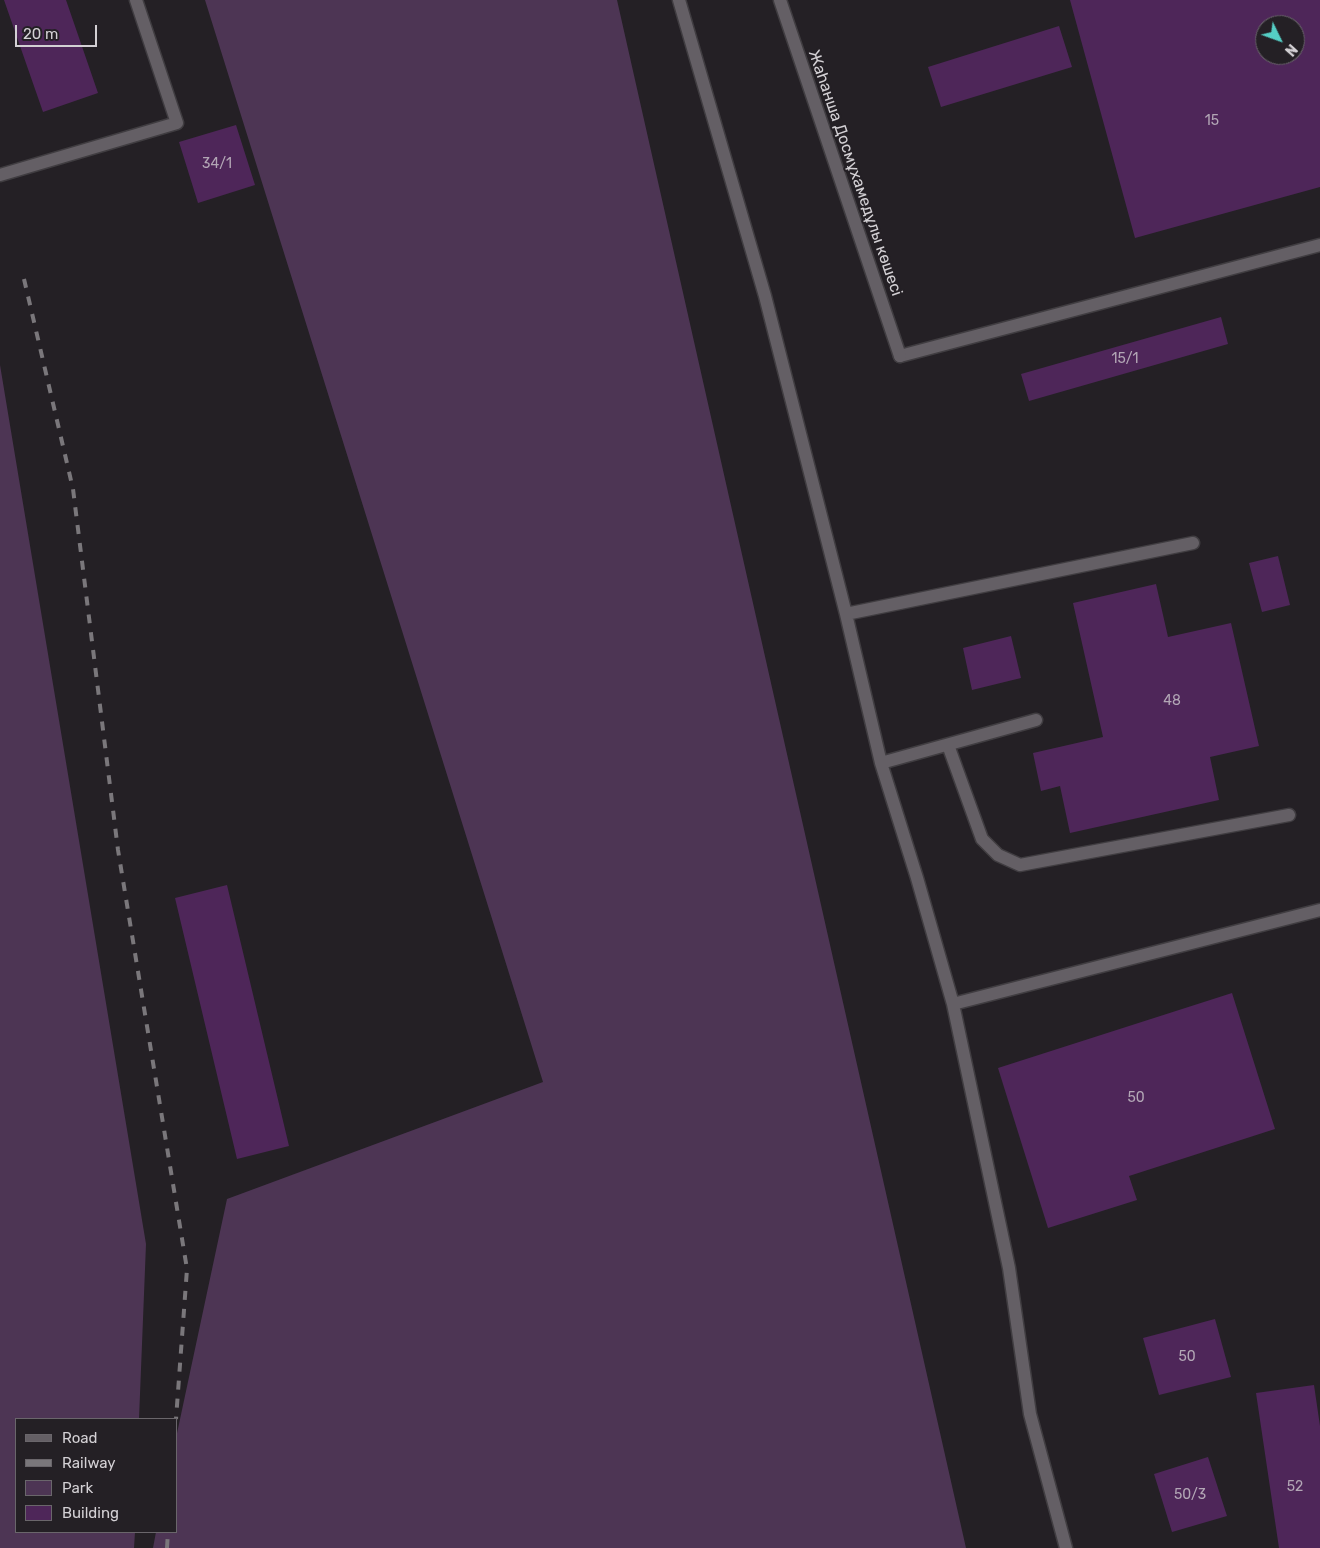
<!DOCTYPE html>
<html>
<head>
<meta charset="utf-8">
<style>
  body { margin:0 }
  #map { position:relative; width:1320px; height:1548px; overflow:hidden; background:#242025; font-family:Rubik,sans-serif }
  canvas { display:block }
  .legend { position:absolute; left:15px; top:1418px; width:162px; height:115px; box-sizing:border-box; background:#242025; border:1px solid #6a666b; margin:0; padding:6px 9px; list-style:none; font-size:15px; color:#d3d0d4 }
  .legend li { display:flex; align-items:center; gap:10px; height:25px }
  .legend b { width:25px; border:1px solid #6a666b }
  .north { position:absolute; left:1255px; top:15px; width:50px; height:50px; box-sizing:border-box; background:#242025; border:1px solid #6a666b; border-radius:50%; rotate:132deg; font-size:14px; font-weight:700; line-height:20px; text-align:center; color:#d3d0d4 }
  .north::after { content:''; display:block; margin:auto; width:18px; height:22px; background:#55cec5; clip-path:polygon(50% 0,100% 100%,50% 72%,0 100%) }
  .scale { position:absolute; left:15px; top:25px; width:82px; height:22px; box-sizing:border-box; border:2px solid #d3d0d4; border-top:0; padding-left:6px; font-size:15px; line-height:18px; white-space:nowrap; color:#d3d0d4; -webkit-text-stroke:4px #242025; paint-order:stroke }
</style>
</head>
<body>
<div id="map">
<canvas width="1320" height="1548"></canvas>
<ul class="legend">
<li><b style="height:6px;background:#645f65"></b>Road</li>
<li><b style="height:6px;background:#7a777b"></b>Railway</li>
<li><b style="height:14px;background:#4d3554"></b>Park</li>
<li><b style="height:14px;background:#4e2659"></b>Building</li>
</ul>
<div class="north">N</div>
<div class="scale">20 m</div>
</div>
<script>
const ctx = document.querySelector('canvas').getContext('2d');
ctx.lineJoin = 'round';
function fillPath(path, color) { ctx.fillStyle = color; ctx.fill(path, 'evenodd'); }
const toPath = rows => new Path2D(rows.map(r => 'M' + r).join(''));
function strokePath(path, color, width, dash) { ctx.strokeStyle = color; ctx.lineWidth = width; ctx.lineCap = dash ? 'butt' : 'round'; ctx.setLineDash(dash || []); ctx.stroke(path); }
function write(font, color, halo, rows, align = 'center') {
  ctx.font = font + ' Rubik,sans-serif'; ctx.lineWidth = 4; ctx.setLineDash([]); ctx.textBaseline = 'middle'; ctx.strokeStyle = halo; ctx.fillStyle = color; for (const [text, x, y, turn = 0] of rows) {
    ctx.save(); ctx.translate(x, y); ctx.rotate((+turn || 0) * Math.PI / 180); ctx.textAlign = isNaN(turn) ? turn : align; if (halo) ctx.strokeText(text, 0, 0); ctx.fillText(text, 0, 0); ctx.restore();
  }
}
fillPath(toPath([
  [205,0,617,0,966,1548,153,1548,156,1532,176,1532,176,1438,227,1199,543,1082],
  [0,365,146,1244,139,1419,16,1419,16,1532,135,1532,134,1548,0,1548]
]), '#4d3554');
fillPath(toPath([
  [4,0,66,0,98,93,43,112],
  [1070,0,1320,0,1320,187,1135,238],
  [1265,25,1295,25,1295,55,1265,55],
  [1059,26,1072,67,941,107,928,67],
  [236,125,255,185,198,203,179,142],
  [1221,317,1228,344,1029,401,1021,374],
  [1278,556,1290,605,1262,612,1249,563],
  [1156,584,1168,637,1231,623,1259,746,1210,757,1219,800,1070,833,1060,786,1041,791,1033,753,1103,737,1073,603],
  [1011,636,1021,678,972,690,963,648],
  [227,885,289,1146,237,1159,175,898],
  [1232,993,1275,1129,1129,1176,1137,1200,1048,1228,998,1068],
  [1215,1319,1231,1377,1159,1395,1143,1338],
  [1314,1385,1320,1426,1320,1548,1279,1548,1256,1393],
  [1208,1457,1227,1516,1172,1532,1154,1474]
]), '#4e2659');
const lane = toPath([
  [679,0,765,296,846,614,881,763,917,878,953,1004,1009,1268,1030,1414,1066,1548],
  [0,175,177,123,136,0],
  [900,356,1320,245],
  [846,614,1193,543],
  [948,745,982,839,998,855,1020,865,1289,815],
  [881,763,1036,720],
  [953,1004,1320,910]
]);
const street = toPath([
  [780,0,900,356]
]);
strokePath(lane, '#403d41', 15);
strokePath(street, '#403d41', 15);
strokePath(lane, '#645f65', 12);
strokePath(street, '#645f65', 12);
strokePath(toPath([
  [24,279,73,489,118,850,187,1269,176,1419],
  [167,1548,168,1532]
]), '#7a777b', 4, [9, 9]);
write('14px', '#b2a6b5', null, [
  ["15",1212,121],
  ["34/1",217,164],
  ["15/1",1125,359],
  ["48",1172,701],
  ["50",1136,1098],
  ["50",1187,1357],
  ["52",1295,1487],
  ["50/3",1190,1495]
]);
write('16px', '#d3d0d4', '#242025', [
  ["Жаһанша Досмұхамедұлы көшесі",855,173,71]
]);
</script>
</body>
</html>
